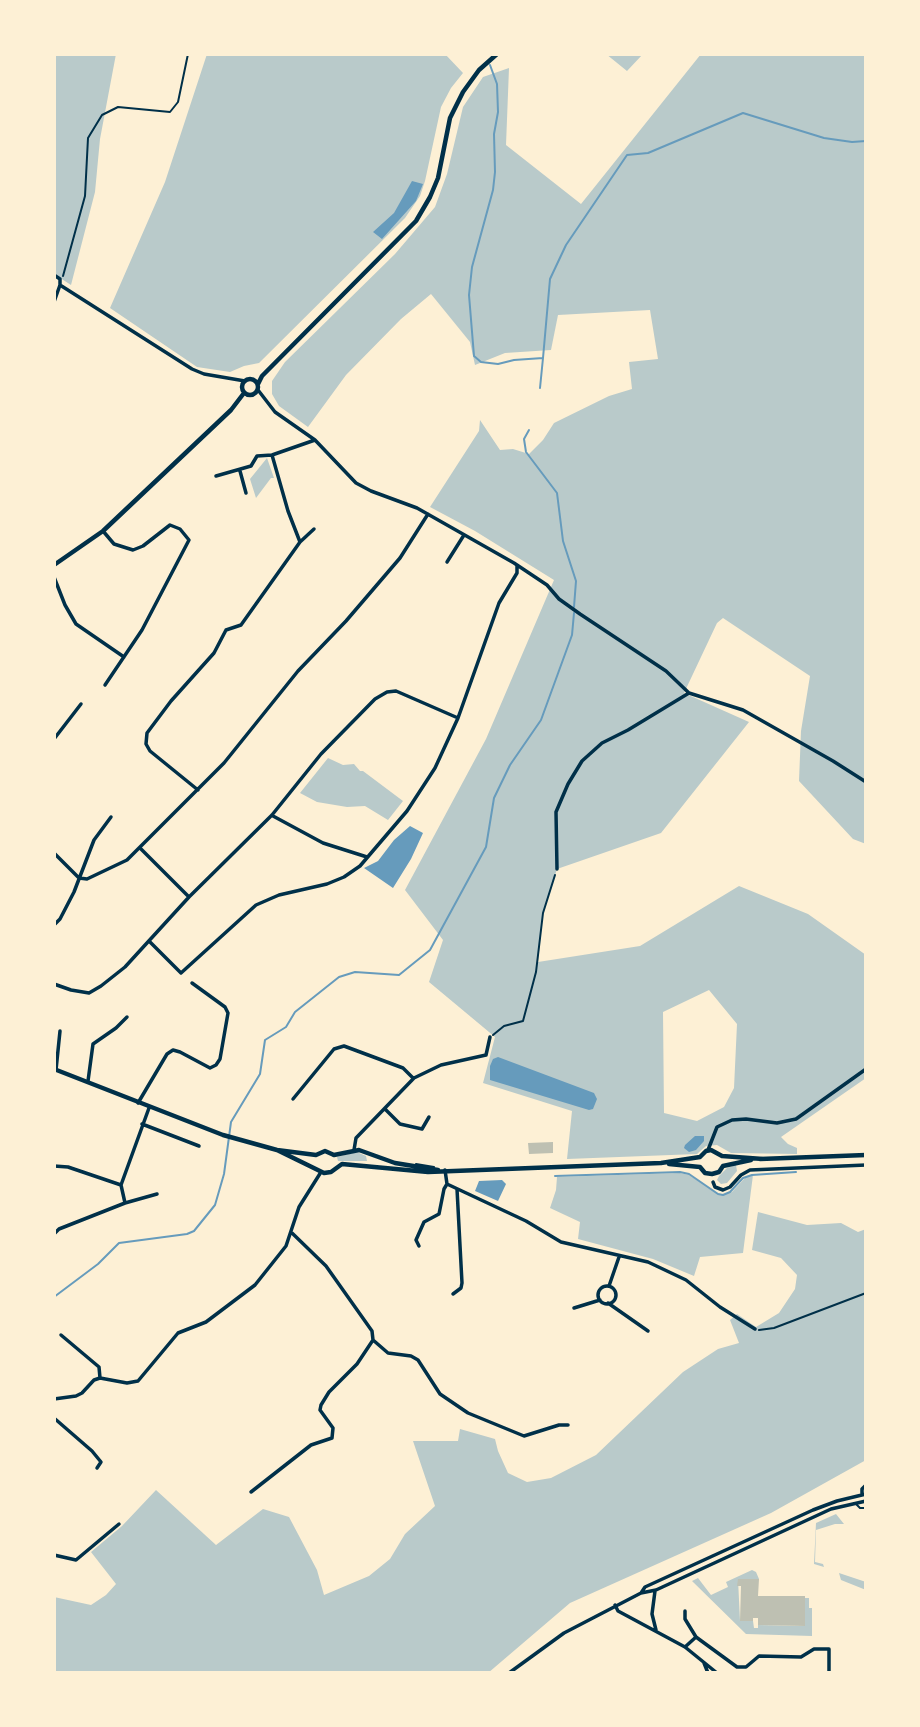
<!DOCTYPE html>
<html>
<head>
<meta charset="utf-8">
<style>
  body { margin:0 }
  #map { position:relative; width:920px; height:1727px; overflow:hidden; background:#fdf0d5; font-family:"Noto Sans",sans-serif }
  canvas { display:block }
  .frame { position:absolute; inset:0; border:56px solid #fdf0d5; pointer-events:none }
</style>
</head>
<body>
<div id="map">
<canvas width="920" height="1727"></canvas>
<div class="frame"></div>
</div>
<script>
const ctx = document.querySelector('canvas').getContext('2d');
ctx.lineJoin = 'round';
function fillPath(path, color) { ctx.fillStyle = color; ctx.fill(path, 'evenodd'); }
const toPath = rows => new Path2D(rows.map(r => 'M' + r).join(''));
function strokePath(path, color, width, dash) { ctx.strokeStyle = color; ctx.lineWidth = width; ctx.lineCap = dash ? 'butt' : 'round'; ctx.setLineDash(dash || []); ctx.stroke(path); }
fillPath(toPath([
  [54,54,116,54,100,139,95,192,71,285,54,274],
  [207,54,445,54,463,73,451,88,441,107,425,181,420,196,405,218,259,363,244,366,230,372,197,367,110,308,165,182],
  [606,54,643,54,627,71],
  [701,54,866,54,866,844,853,839,799,781,801,731,810,676,723,618,717,623,684,693,749,722,661,833,557,869,543,913,538,962,640,946,739,886,808,914,866,955,866,1078,781,1137,788,1144,797,1148,797,1154,731,1153,717,1145,706,1146,697,1154,567,1159,572,1111,483,1083,495,1037,429,982,443,940,405,890,486,739,554,580,475,531,430,507,479,431,480,420,500,450,513,449,529,454,543,440,554,423,609,396,632,389,629,362,658,359,650,310,558,315,551,350,505,353,475,365,470,342,431,294,401,319,346,375,308,427,279,406,272,394,272,381,285,362,395,254,435,207,447,174,463,107,483,77,509,68,506,145,581,204],
  [709,990,737,1024,734,1088,724,1107,697,1121,664,1113,663,1012],
  [267,458,274,478,271,478,256,498,250,479],
  [328,758,343,765,354,764,360,771,363,771,403,801,388,820,365,806,347,807,317,802,300,793],
  [357,1152,366,1156,367,1161,338,1161,337,1157],
  [736,1165,737,1171,727,1183,721,1184,717,1180,719,1176,727,1168],
  [680,1173,689,1175,721,1195,732,1192,745,1178,753,1175,743,1253,700,1257,694,1276,653,1259,578,1239,580,1222,550,1208,556,1190,557,1177],
  [758,1212,807,1225,841,1223,858,1232,866,1229,866,1460,771,1513,570,1603,488,1673,54,1673,54,1597,91,1605,106,1595,116,1584,91,1552,122,1526,156,1490,216,1545,263,1509,289,1517,317,1570,324,1595,369,1576,390,1559,405,1534,435,1506,413,1441,458,1441,460,1429,495,1439,498,1451,508,1473,527,1482,551,1478,596,1455,683,1372,718,1349,739,1343,730,1320,737,1314,756,1327,779,1313,795,1289,797,1275,781,1258,752,1250],
  [836,1514,844,1524,835,1524,816,1530,815,1562,823,1564,824,1567,814,1564,816,1523],
  [752,1570,756,1572,759,1579,738,1579,740,1621,753,1621,754,1628,758,1628,758,1625,805,1626,805,1598,809,1598,809,1608,812,1608,812,1636,746,1634,692,1581,698,1578,711,1595,728,1587,726,1582],
  [839,1573,866,1582,866,1590,841,1580]
]), '#b9caca');
fillPath(toPath([
  [412,181,423,184,416,201,382,239,373,232,394,213],
  [410,826,423,833,411,859,393,888,364,868,378,861,394,840],
  [498,1057,594,1093,597,1099,593,1109,589,1110,490,1080,490,1066,493,1059],
  [695,1136,704,1136,704,1141,696,1150,689,1152,684,1148,685,1145],
  [502,1180,506,1184,498,1201,475,1191,479,1181]
]), '#669bbc');
strokePath(toPath([
  [490,65,497,84,498,112,494,134,495,172,493,190,472,267,469,295,474,356,481,362,498,364,514,360,543,358,540,388],
  [543,358,550,279,566,245,627,155,648,153,743,113,824,138,852,142,866,141],
  [529,430,524,439,526,452,557,493,563,541,576,581,574,607],
  [555,1176,680,1172,689,1174,718,1194,723,1195,730,1192,743,1178,752,1175,796,1172],
  [54,1297,98,1264,119,1243,187,1234,194,1231,215,1205,224,1174,231,1122,260,1074,265,1040,286,1027,295,1012,339,977,355,972,399,975,430,950,486,847,494,798,510,765,541,720,572,635,574,613]
]), '#669bbc', 2);
fillPath(toPath([
  [553,1142,553,1153,529,1154,528,1143],
  [738,1579,759,1579,758,1596,805,1596,805,1626,758,1625,758,1618,753,1618,753,1621,740,1621,741,1586,737,1586]
]), '#bec0b2');
strokePath(toPath([
  [63,276,85,196,88,138,102,115,118,107,170,112,178,102,188,54],
  [493,1035,504,1026,523,1021,536,972,543,913,555,875],
  [759,1330,774,1328,866,1293]
]), '#003049', 2);
strokePath(toPath([
  [416,1164,434,1167],
  [855,1503,860,1508,866,1508]
]), '#003049', 2);
strokePath(toPath([
  [54,275,60,279,60,285,192,369,204,374,245,381],
  [54,302,60,285],
  [258,390,275,412,315,440,356,483,371,491,417,508,514,563,547,585,559,599,580,614,666,671,689,693,743,710,833,761,866,782],
  [272,455,288,511,300,542],
  [240,471,246,493],
  [216,476,251,466,257,456,272,455,315,440],
  [103,531,114,544,133,550,143,546,170,525,180,529,189,540,142,630,105,685],
  [447,562,464,535],
  [54,577,65,605,76,624,124,657],
  [54,739,81,704],
  [198,790,150,751,146,744,147,733,171,701,214,653,226,630,241,625,300,542,314,529],
  [273,816,323,843,367,857],
  [140,848,189,897],
  [54,853,79,878],
  [557,869,556,812,568,784,582,761,602,743,628,730,689,693],
  [79,878,87,879,127,860,224,763,298,671,346,621,400,558,428,514],
  [54,925,60,919,74,892,94,840,111,817],
  [149,941,181,973,256,905,279,895,327,884,344,877,360,866,407,811,435,768,458,718,499,603,517,573,517,566],
  [54,984,71,990,89,993,101,986,125,967,189,897,272,815,321,754,375,699,387,692,396,691,458,718],
  [56,1070,60,1031],
  [88,1081,93,1044,116,1028,127,1017],
  [293,1099,334,1049,344,1046,403,1068,413,1078],
  [138,1103,167,1054,173,1050,180,1052,210,1068,216,1065,220,1059,228,1013,225,1007,192,983],
  [385,1109,400,1124,422,1129,429,1117],
  [142,1124,199,1146],
  [354,1150,356,1138,414,1078,441,1065,486,1055,490,1037],
  [708,1150,717,1127,732,1120,746,1119,777,1123,796,1119,866,1069],
  [54,1166,68,1167,121,1185],
  [445,1170,447,1184],
  [713,1182,715,1187,723,1190,730,1187,741,1175,750,1170,866,1165],
  [447,1184,526,1221,561,1242,648,1262,686,1280,720,1307,755,1329],
  [125,1203,121,1185,149,1108],
  [54,1234,59,1229,125,1203,157,1194],
  [419,1246,416,1240,424,1222,439,1214,444,1189,447,1184],
  [609,1286,619,1257],
  '598 1295a9 9 0 1 1 18 0a9 9 0 1 1-18 0Z',
  [453,1294,461,1288,462,1283,457,1189],
  [608,1303,648,1331],
  [574,1308,600,1300],
  [61,1335,99,1367,100,1378],
  [373,1340,388,1353,411,1356,418,1360,440,1394,468,1413,524,1436,559,1425,568,1425],
  [100,1378,127,1383,138,1381,178,1333,206,1322,255,1285,286,1246,299,1207,321,1172],
  [54,1399,76,1396,82,1393,94,1380,100,1378],
  [54,1418,92,1451,101,1462,97,1468],
  [251,1492,311,1445,332,1438,333,1428,320,1410,321,1405,329,1392,357,1364,373,1340,372,1331,326,1266,292,1233],
  [862,1495,862,1489,866,1485],
  [54,1555,76,1560,119,1524],
  [655,1591,652,1614,656,1630],
  [641,1593,656,1590,831,1509,866,1501],
  [615,1605,618,1611,685,1647,717,1673],
  [685,1611,685,1619,696,1637,737,1667,746,1667,759,1656,801,1657,814,1649,829,1649,829,1673],
  [685,1647,696,1637],
  [704,1663,708,1673],
  [509,1673,564,1633,641,1593,645,1587,813,1510,837,1501,866,1494]
]), '#003049', 3.5);
strokePath(toPath([
  '242 387a8 8 0 1 1 16 0a8 8 0 1 1-16 0Z',
  [258,384,262,376,416,221,430,197,438,178,450,118,463,92,479,70,497,54],
  [54,565,103,531,231,410,244,393],
  [54,1069,223,1135,277,1150,316,1155],
  [277,1150,324,1173,331,1172,342,1164,428,1172,661,1163,700,1157,706,1151,711,1150,722,1156,763,1159],
  [316,1155,325,1151,334,1155],
  [334,1155,359,1150,395,1163,438,1170],
  [760,1159,866,1155],
  [669,1164,700,1167,705,1173,712,1174,719,1172,723,1166,751,1160]
]), '#003049', 4.5);
</script>
</body>
</html>
